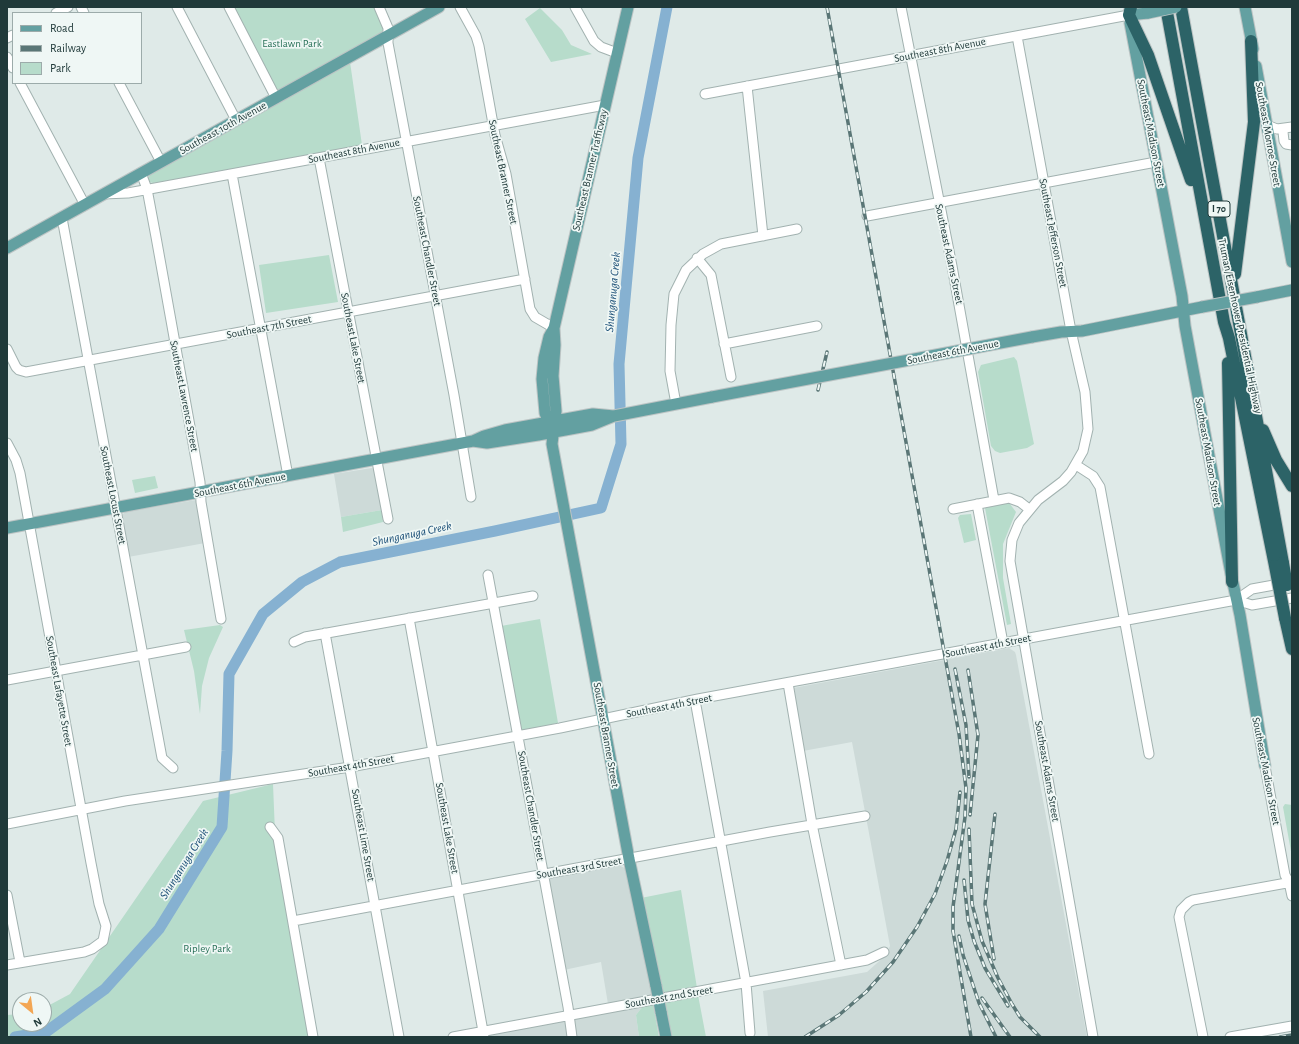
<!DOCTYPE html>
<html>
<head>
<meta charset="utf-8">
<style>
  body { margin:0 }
  #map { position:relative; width:1299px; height:1044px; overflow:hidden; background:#dfeae8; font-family:"Alegreya Sans",sans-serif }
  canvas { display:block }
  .frame { position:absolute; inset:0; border:8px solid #203a3a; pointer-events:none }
  .legend { position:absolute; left:12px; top:12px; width:130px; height:72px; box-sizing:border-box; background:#eff7f5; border:1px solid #9cabaa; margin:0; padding:5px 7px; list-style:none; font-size:12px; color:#203a3a }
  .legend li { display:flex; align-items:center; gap:8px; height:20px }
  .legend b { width:20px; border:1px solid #9cabaa }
  .north { position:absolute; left:12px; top:992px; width:40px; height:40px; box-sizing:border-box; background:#eff7f5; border:1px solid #9cabaa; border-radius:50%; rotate:151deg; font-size:11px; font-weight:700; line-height:16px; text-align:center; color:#203a3a }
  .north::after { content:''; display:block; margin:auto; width:14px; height:18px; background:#f3a654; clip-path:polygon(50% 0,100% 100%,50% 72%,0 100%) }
</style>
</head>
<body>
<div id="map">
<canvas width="1299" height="1044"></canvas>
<div class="frame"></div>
<ul class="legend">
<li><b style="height:5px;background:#63a0a1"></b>Road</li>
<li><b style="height:5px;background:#5a7676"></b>Railway</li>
<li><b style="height:11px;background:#b7dccb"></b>Park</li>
</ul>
<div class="north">N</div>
</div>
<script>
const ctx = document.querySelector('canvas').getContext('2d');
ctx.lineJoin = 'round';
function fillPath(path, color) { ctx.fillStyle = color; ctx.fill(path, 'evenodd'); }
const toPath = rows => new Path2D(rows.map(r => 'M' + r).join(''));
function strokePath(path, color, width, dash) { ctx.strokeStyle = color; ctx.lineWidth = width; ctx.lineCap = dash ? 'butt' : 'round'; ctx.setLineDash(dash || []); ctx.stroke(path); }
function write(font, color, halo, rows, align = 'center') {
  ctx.font = font + ' "Alegreya Sans",sans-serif'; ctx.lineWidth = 3.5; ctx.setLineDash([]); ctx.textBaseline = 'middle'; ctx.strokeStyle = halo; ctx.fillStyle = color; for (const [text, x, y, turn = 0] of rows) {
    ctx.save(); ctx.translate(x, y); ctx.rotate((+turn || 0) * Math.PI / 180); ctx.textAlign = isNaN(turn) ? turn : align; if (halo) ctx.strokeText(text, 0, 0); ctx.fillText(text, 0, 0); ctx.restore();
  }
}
fillPath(toPath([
  [372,468,374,469,382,510,341,517,334,474],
  [196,500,198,500,205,543,128,557,122,515,125,512],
  [1009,648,1015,652,1016,655,1087,1037,768,1037,763,991,867,972,886,955,890,946,852,742,803,751,793,688],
  [618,865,625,868,630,880,652,996,608,1004,601,962,564,970,549,878,551,876],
  [643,1006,636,1015,639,1037,472,1037]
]), '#cddad8');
fillPath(toPath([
  [233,7,375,7,385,32,279,91,277,91],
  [540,8,562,30,571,45,592,54,551,62,525,19],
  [350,62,362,145,192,177,153,183,149,182,148,178,151,173],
  [329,255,338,302,266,313,259,265],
  [1014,357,1017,361,1034,444,1027,448,1000,453,995,451,991,446,978,372,981,365],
  [155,476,158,488,135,493,132,480],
  [1003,504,1010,504,1016,512,1003,544,1003,578,1011,624,1007,625,985,508],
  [382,510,383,522,343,532,341,517],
  [971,514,976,540,964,543,958,518,960,515],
  [540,619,558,723,523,731,520,729,501,626],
  [220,625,223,627,209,658,202,686,200,714,194,671,184,630],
  [273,784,275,833,313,1037,7,1037,7,1015,20,1014,20,1024,44,1024,44,1008,70,994,203,801],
  [1285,804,1292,805,1292,857,1283,807],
  [681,890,697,988,662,994,641,898],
  [698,995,706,1037,672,1037,665,1002],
  [653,1004,659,1037,639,1037,636,1015,643,1006]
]), '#b7dccb');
strokePath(toPath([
  [15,1037,46,1032,105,989,159,929,222,827,227,751,229,674,263,614,302,582,340,562,495,531,601,508,621,444,619,364,638,158,667,7]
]), '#86b1d1', 11);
const minor = toPath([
  [81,7,84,13],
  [177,7,236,120],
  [229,7,276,98],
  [379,7,388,28,388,43,454,395,471,497],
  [460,7,476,36,479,46,495,135,506,174,530,309,535,317,554,328],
  [575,7,594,41,601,47,617,53],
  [901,7,952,266,994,500],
  [56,13,68,7],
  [1017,36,1071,331,1085,392,1088,429,1083,451,1071,472,1063,481,1038,500,1019,523,1012,540,1010,561,1093,1037],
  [7,38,13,35],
  [7,57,13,68],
  [20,83,85,205],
  [119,83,161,162],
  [747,86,763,236],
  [705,94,1129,15],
  [1267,125,1277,129,1292,127],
  [1285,128,1283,132,1284,141,1286,144,1292,145],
  [319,158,388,519],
  [141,173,147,189,156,237,200,482,201,502,221,619],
  [232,174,288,476],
  [103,194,128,193,605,105],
  [867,216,1156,162],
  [62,218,162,758,173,768],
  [697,258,711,275,731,377],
  [724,344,817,326],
  [7,349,16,367,19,370,26,372,525,279],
  [676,404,670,371,671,325,674,294,686,270,703,254,721,244,797,229],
  [7,443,16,460,20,473,91,863,99,904,106,926,103,941,92,949,84,952,7,965],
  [1076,465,1093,476,1100,487,1149,754],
  [977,504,1003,643],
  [953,509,1009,498,1020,502,1029,509],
  [488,575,568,1007,572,1037],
  [1236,600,1252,605,1292,598],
  [409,618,484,1037],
  [325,633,399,1037],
  [294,642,305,637,533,596],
  [7,680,186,647],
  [788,683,812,824,841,965],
  [695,700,746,983,750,1033],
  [1265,766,1285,875,1289,882,1292,896],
  [7,824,125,801,350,767,560,728,698,699,1236,600,1252,589,1285,583],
  [270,827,278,838,313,1037],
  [7,895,20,962],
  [293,921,770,832,865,816],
  [453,1037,867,960,884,952],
  [1203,1037,1179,917,1181,910,1189,902,1193,900,1292,882],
  [1230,1037,1292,1026]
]);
const major = toPath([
  [1245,7,1253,49],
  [1129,15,1148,13],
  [1130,23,1182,296,1185,326,1231,574,1240,615,1265,766],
  [1256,66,1292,262],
  [7,248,439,7],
  [1257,297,1292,290],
  [554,328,555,345,553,376,556,411,552,444,629,859,656,986],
  [1032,337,1061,332,1082,331,1202,307],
  [551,428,545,413,542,379,544,358,549,337,554,328,628,7],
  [473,441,487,443,538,435,592,425,614,416,712,397],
  [7,528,473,441,484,436,505,430,593,414,614,416],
  [661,1012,666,1037]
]);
const highway = toPath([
  [1131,7,1129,15,1148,55,1191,180],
  [1166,7,1224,322,1229,338,1275,566],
  [1181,7,1283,563],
  [1235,274,1254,122,1251,41],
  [1228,363,1232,582],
  [1263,430,1276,460,1292,486],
  [1285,618,1292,649]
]);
strokePath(minor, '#a2b2b0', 11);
strokePath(major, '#bcc4c4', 13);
strokePath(highway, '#bcc4c4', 14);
strokePath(minor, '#fff', 9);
strokePath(major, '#63a0a1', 11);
strokePath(highway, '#2c6367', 12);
const rail = toPath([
  [827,7,959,734,966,788,965,817,953,907,953,931,971,1037],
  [818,390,827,352],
  [955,669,966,725,969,777],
  [968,670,978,735,970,815],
  [969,829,972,904,982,941,998,978,1012,1004,1020,1017,1040,1037],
  [964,880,968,920,974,941,985,968,1008,1006],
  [959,936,963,955,979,1003,996,1037],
  [994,959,985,904,995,814],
  [982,998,1010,1037],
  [805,1037,839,1015,866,992,893,962,917,927,935,894,947,861,956,829,960,792],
  [1280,1037,1292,1035]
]);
strokePath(rail, '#5a7676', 3.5);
strokePath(rail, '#eff7f5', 2, [6]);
const majorBridge = toPath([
  [1148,13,1176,7],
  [1202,307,1257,297],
  [712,397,1032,337],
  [656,986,661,1012]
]);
const highwayBridge = toPath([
  [1283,563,1287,585],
  [1275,566,1285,618]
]);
strokePath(majorBridge, '#bcc4c4', 13, []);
strokePath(highwayBridge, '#bcc4c4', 14, []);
strokePath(majorBridge, '#63a0a1', 11);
strokePath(highwayBridge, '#2c6367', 12);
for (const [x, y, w] of [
  [1219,209,22]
]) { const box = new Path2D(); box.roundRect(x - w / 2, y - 8, w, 16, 3); ctx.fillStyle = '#eff7f5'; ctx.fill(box); strokePath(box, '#203a3a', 1); }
write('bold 10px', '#203a3a', null, [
  ["I 70",1219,209]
]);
write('11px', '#2a7159', '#eff7f5', [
  ["Eastlawn Park",292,44],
  ["Ripley Park",207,949]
]);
write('11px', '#203a3a', '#eff7f5', [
  ["Southeast 8th Avenue",940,50,-11],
  ["Southeast 10th Avenue",223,128,-29],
  ["Southeast Madison Street",1151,133,79],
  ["Southeast Monroe Street",1268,134,80],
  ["Southeast 8th Avenue",354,151,-11],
  ["Southeast Branner Trafficway",590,170,-77],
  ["Southeast Branner Street",503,172,78],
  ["Southeast Jefferson Street",1053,233,79],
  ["Southeast Chandler Street",427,251,79],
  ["Southeast Adams Street",949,254,78],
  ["Truman/Eisenhower Presidential Highway",1240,326,78],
  ["Southeast 7th Street",269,327,-11],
  ["Southeast Lake Street",353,338,79],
  ["Southeast 6th Avenue",953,352,-11],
  ["Southeast Lawrence Street",184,396,79],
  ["Southeast Madison Street",1208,452,80],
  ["Southeast 6th Avenue",240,485,-11],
  ["Southeast Locust Street",113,495,79],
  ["Southeast 4th Street",988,646,-11],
  ["Southeast Lafayette Street",59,691,80],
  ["Southeast 4th Street",669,706,-11],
  ["Southeast Branner Street",606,735,80],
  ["Southeast 4th Street",351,766,-10],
  ["Southeast Adams Street",1047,771,80],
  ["Southeast Madison Street",1266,771,79],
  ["Southeast Chandler Street",531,806,80],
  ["Southeast Lake Street",447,828,80],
  ["Southeast Lime Street",363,835,80],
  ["Southeast 3rd Street",579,868,-10],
  ["Southeast 2nd Street",669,997,-10]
]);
write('italic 12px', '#1a4e76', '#eff7f5', [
  ["Shunganuga Creek",613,292,-85],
  ["Shunganuga Creek",412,534,-12],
  ["Shunganuga Creek",184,864,-58]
]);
</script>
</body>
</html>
